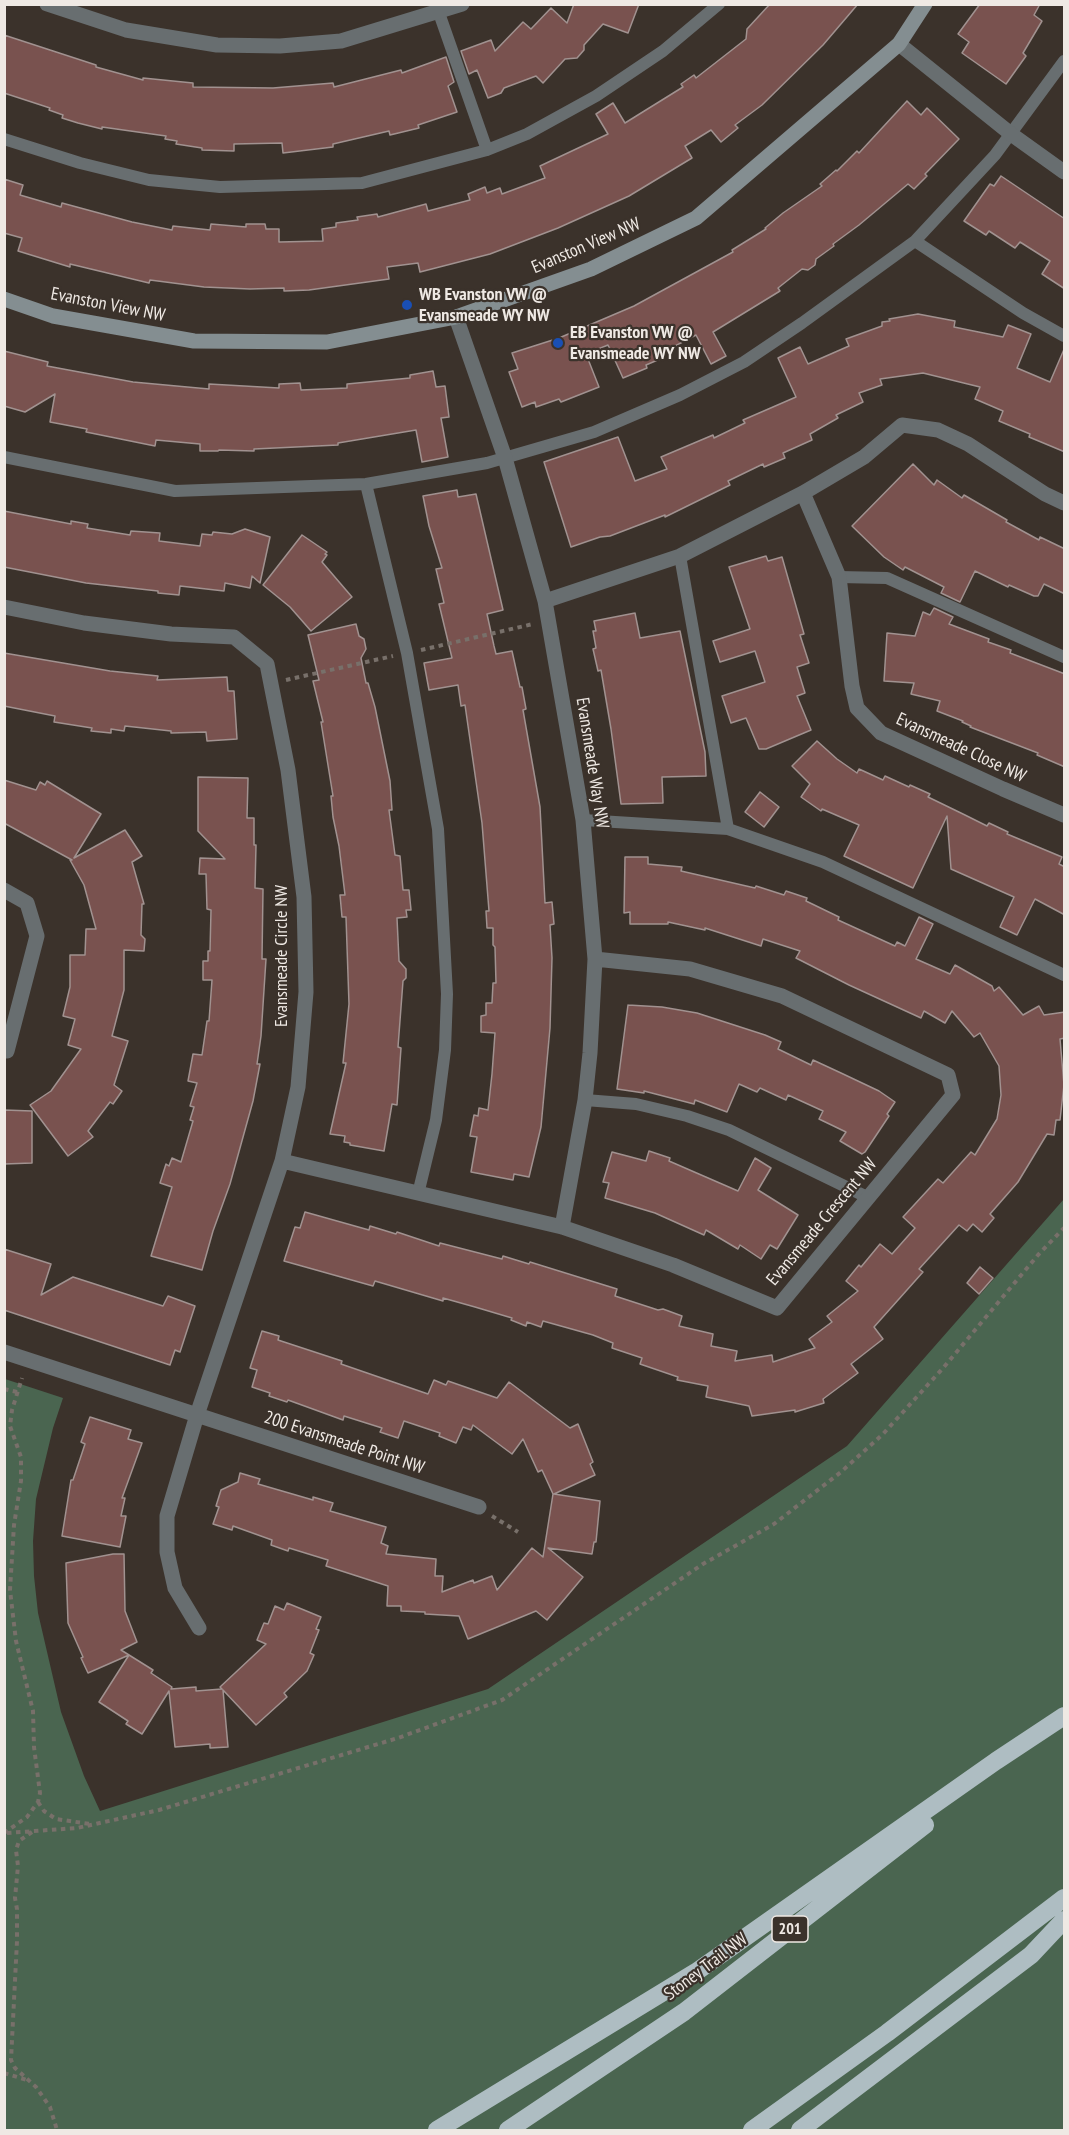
<!DOCTYPE html>
<html>
<head>
<meta charset="utf-8">
<style>
  body { margin:0 }
  #map { position:relative; width:1069px; height:2135px; overflow:hidden; background:#3b322b; font-family:"PT Sans Narrow",sans-serif }
  canvas { display:block }
  .frame { position:absolute; inset:0; border:6px solid #efe9e4; pointer-events:none }
</style>
</head>
<body>
<div id="map">
<canvas width="1069" height="2135"></canvas>
<div class="frame"></div>
</div>
<script>
const ctx = document.querySelector('canvas').getContext('2d');
ctx.lineJoin = 'round';
function fillPath(path, color) { ctx.fillStyle = color; ctx.fill(path, 'evenodd'); }
const toPath = rows => new Path2D(rows.map(r => 'M' + r).join(''));
function strokePath(path, color, width, dash) { ctx.strokeStyle = color; ctx.lineWidth = width; ctx.lineCap = dash ? 'butt' : 'round'; ctx.setLineDash(dash || []); ctx.stroke(path); }
function write(font, color, halo, rows, align = 'center') {
  ctx.font = font + ' "PT Sans Narrow",sans-serif'; ctx.lineWidth = 4.5; ctx.setLineDash([]); ctx.textBaseline = 'middle'; ctx.strokeStyle = halo; ctx.fillStyle = color; for (const [text, x, y, turn = 0] of rows) {
    ctx.save(); ctx.translate(x, y); ctx.rotate((+turn || 0) * Math.PI / 180); ctx.textAlign = isNaN(turn) ? turn : align; if (halo) ctx.strokeText(text, 0, 0); ctx.fillText(text, 0, 0); ctx.restore();
  }
}
fillPath(toPath([
  [1064,1199,1064,2130,5,2130,5,1379,63,1398,53,1428,36,1499,33,1541,34,1576,38,1613,61,1712,84,1776,100,1811,488,1689,847,1446]
]), '#4a6550');
const building = toPath([
  [574,4,639,4,628,33,603,24,584,45,584,50,577,58,565,59,543,83,536,76,504,88,501,93,488,98,477,70,469,74,461,51,491,40,495,51,523,22,531,29,551,8,567,23,574,4],
  [770,4,858,4,823,45,762,105,735,125,738,128,721,142,711,130,685,146,692,158,629,196,558,228,490,254,420,272,418,263,387,267,389,279,309,290,284,291,284,288,250,289,204,287,150,280,149,283,70,264,70,267,18,251,22,238,4,233,4,179,23,185,20,195,61,207,62,203,132,222,172,230,173,226,210,230,211,224,246,227,246,224,265,224,266,229,279,229,279,242,323,241,322,229,336,227,336,223,358,220,357,217,377,214,378,217,426,204,428,211,470,200,468,194,485,187,487,193,500,188,502,194,545,178,540,166,608,134,596,114,613,103,625,123,683,87,681,84,694,75,696,78,746,39,747,29,770,4],
  [980,4,1040,4,1034,15,1042,21,1023,53,1026,56,1006,84,962,53,969,42,958,34,980,4],
  [4,35,96,65,96,67,143,80,143,78,193,83,193,87,273,88,333,83,334,87,401,70,402,73,446,57,454,82,448,86,457,112,418,125,419,128,390,135,389,131,333,144,333,147,283,153,282,143,234,144,234,151,202,150,202,148,176,144,177,141,165,139,166,136,102,127,102,129,78,123,62,118,63,115,49,110,50,108,4,93,4,35],
  [907,101,921,115,927,108,959,139,925,174,927,176,914,189,908,184,859,225,833,244,834,246,816,259,815,265,808,270,802,269,778,288,780,291,713,332,726,356,711,364,696,335,658,355,660,359,646,365,647,368,623,378,608,345,586,354,599,387,561,402,559,399,536,407,535,402,522,407,509,372,518,369,512,353,559,338,634,306,733,252,732,250,766,229,765,228,783,213,822,186,820,184,836,170,837,171,857,151,859,153,907,101],
  [1001,176,1065,219,1065,289,1042,274,1050,261,1020,242,1015,248,989,231,986,235,964,221,990,184,994,186,1001,176],
  [918,314,955,321,954,327,1003,337,1008,325,1031,334,1017,368,1050,382,1065,347,1065,452,1029,437,1030,434,999,421,1003,411,975,399,980,387,923,373,880,379,882,385,859,393,863,402,836,415,838,418,810,434,812,440,783,453,785,458,764,467,763,464,728,481,730,485,665,517,665,515,610,536,600,537,571,547,544,462,618,437,635,481,667,469,661,457,713,435,714,438,745,423,743,420,796,397,778,358,800,347,808,364,849,346,846,339,882,326,882,322,890,321,889,319,918,314],
  [4,351,48,362,47,366,133,382,209,389,209,384,279,388,279,384,300,383,301,390,347,388,347,384,410,378,410,375,433,371,436,387,445,386,449,417,441,418,448,457,422,462,416,430,338,443,338,445,254,449,254,451,219,450,218,451,200,451,200,444,156,440,155,446,86,432,87,429,50,422,55,394,25,412,4,406,4,351],
  [913,464,934,485,937,480,962,498,964,495,1007,520,1006,522,1039,540,1040,537,1065,549,1065,594,1044,584,1038,596,1034,596,1009,585,1008,587,975,571,960,602,941,593,944,587,905,567,903,570,884,557,852,526,913,464],
  [457,490,458,497,476,494,503,610,487,614,494,646,496,654,512,651,520,687,522,687,526,709,523,710,540,807,545,903,552,902,554,924,550,925,552,958,550,1028,541,1127,529,1177,514,1174,513,1180,471,1172,477,1137,470,1136,474,1115,478,1116,479,1108,488,1110,492,1074,495,1033,481,1032,481,1016,486,1015,486,1003,492,1003,493,983,496,983,495,947,493,945,493,928,487,928,486,911,489,911,482,823,465,705,461,706,458,685,429,690,424,663,452,658,439,604,444,603,436,569,442,568,429,526,423,496,457,490],
  [4,511,71,524,71,521,88,524,87,528,130,535,131,531,160,533,159,541,200,546,202,534,212,535,213,532,232,534,245,529,270,537,260,583,252,576,250,588,225,583,224,591,180,586,179,595,158,593,158,591,86,583,4,567,4,511],
  [302,535,327,552,325,554,327,555,322,562,352,597,311,631,290,607,263,585,302,535],
  [766,556,768,561,782,557,804,634,800,635,809,663,797,667,805,693,797,696,811,730,766,749,759,749,746,718,731,723,722,696,765,682,755,651,720,662,713,641,750,629,729,567,766,556],
  [934,608,953,617,949,624,989,639,988,642,1011,650,1010,653,1065,674,1065,767,1037,755,1038,753,970,727,971,726,962,722,963,721,937,711,940,701,911,694,914,683,884,681,887,633,915,636,923,612,930,615,934,608],
  [635,613,640,638,680,631,705,752,706,776,662,777,663,803,621,804,611,729,601,670,598,671,593,649,596,648,593,631,596,631,594,621,635,613],
  [356,624,359,636,364,639,366,649,361,658,366,683,368,683,375,707,390,781,392,810,389,810,395,855,400,856,403,890,409,890,411,910,406,910,407,917,397,918,399,961,406,969,406,978,403,981,398,1047,401,1048,397,1105,392,1104,384,1151,350,1145,350,1143,344,1142,345,1136,330,1134,346,1063,343,1063,349,1004,346,917,342,917,340,895,345,895,339,846,333,817,331,796,333,796,321,722,323,722,313,681,319,680,308,635,356,624],
  [4,653,110,671,158,676,157,680,227,677,228,691,234,691,237,739,207,741,206,732,171,733,171,731,125,726,124,731,111,729,111,733,91,731,92,728,54,722,55,716,4,706,4,653],
  [817,741,837,759,857,773,859,769,883,780,885,776,909,787,910,785,930,794,928,797,965,815,987,826,989,823,1008,832,1007,834,1062,857,1059,864,1065,867,1065,915,1035,899,1017,935,1000,927,1014,897,951,869,947,816,913,888,844,856,859,825,822,809,821,811,801,797,810,784,792,766,817,741],
  [198,777,248,778,247,818,254,818,254,845,256,845,255,888,263,889,262,959,266,959,261,1036,257,1064,260,1064,253,1101,230,1184,213,1231,202,1270,151,1256,172,1187,160,1183,166,1164,169,1166,172,1158,181,1162,193,1121,190,1120,194,1107,190,1106,197,1083,188,1081,193,1054,202,1055,207,1021,209,1021,212,980,203,980,203,961,208,961,208,951,210,951,211,910,207,909,206,874,199,874,200,858,225,859,198,831,198,777],
  [4,780,36,790,40,782,45,785,47,781,101,814,74,858,125,830,142,856,132,862,144,904,142,904,141,935,145,939,144,951,124,950,124,990,112,1036,128,1041,114,1085,122,1091,113,1104,110,1102,88,1131,93,1137,68,1156,30,1105,51,1091,81,1049,68,1045,75,1019,63,1016,70,987,70,955,85,955,86,929,96,929,84,885,70,860,72,860,4,823,4,780],
  [760,792,779,807,764,827,745,812,760,792],
  [625,857,648,857,648,864,682,867,681,871,755,888,756,886,784,895,786,891,807,898,806,901,839,917,838,920,895,946,897,942,905,946,919,917,933,924,916,959,950,974,955,965,992,986,994,991,999,987,1023,1015,1039,1006,1044,1015,1065,1012,1065,1038,1060,1039,1064,1085,1060,1120,1056,1120,1054,1135,1047,1134,1018,1182,990,1214,994,1218,982,1232,973,1224,967,1231,959,1225,919,1269,923,1272,874,1327,883,1339,851,1364,858,1373,823,1399,824,1403,795,1412,795,1410,752,1416,749,1406,706,1397,708,1386,677,1380,678,1377,640,1364,642,1358,612,1348,613,1343,593,1335,543,1321,541,1327,527,1322,526,1326,511,1320,512,1318,475,1307,443,1298,443,1301,375,1281,373,1286,284,1261,295,1227,300,1228,305,1212,369,1230,370,1226,396,1234,397,1232,439,1246,440,1243,502,1259,503,1256,529,1264,530,1262,617,1289,615,1296,658,1310,663,1309,682,1316,679,1326,713,1334,711,1346,737,1351,735,1361,772,1355,773,1362,815,1348,809,1339,832,1322,827,1316,858,1291,846,1281,859,1265,861,1267,880,1244,892,1254,915,1228,903,1217,938,1179,943,1183,971,1152,975,1155,997,1119,1001,1095,999,1066,980,1033,974,1037,952,1011,945,1023,924,1011,921,1018,849,985,796,958,800,951,763,939,761,946,705,928,705,930,668,922,668,924,630,924,630,912,624,913,625,857],
  [628,1005,662,1007,697,1013,765,1035,781,1042,778,1049,811,1065,813,1060,841,1073,879,1091,895,1102,887,1114,889,1116,865,1152,862,1154,840,1141,846,1132,819,1119,823,1111,788,1095,786,1100,760,1088,757,1092,739,1084,727,1112,695,1100,694,1104,644,1091,644,1093,617,1089,628,1005],
  [4,1110,32,1111,32,1163,4,1164,4,1110],
  [649,1151,670,1158,669,1161,738,1191,755,1158,771,1168,758,1190,798,1215,777,1249,770,1245,761,1259,740,1245,738,1249,706,1230,704,1235,655,1213,605,1198,609,1183,603,1182,612,1152,646,1161,649,1151],
  [4,1249,51,1264,41,1295,73,1277,163,1306,168,1296,195,1306,180,1352,175,1350,170,1365,4,1310,4,1249],
  [980,1267,993,1278,979,1294,967,1283,980,1267],
  [262,1331,279,1336,278,1340,342,1361,341,1364,428,1394,434,1380,446,1385,448,1381,497,1398,509,1382,570,1428,578,1424,593,1462,590,1464,595,1475,554,1494,600,1501,596,1542,594,1542,592,1554,548,1548,583,1577,547,1620,536,1611,468,1639,459,1616,425,1614,425,1612,401,1611,401,1606,387,1606,388,1586,326,1566,328,1560,289,1548,288,1551,271,1545,272,1540,233,1526,232,1530,213,1524,219,1507,216,1506,221,1490,238,1482,240,1473,260,1479,258,1484,313,1500,313,1497,333,1503,330,1511,386,1527,381,1543,388,1546,386,1554,436,1559,435,1576,443,1576,442,1592,473,1580,474,1583,492,1576,497,1590,532,1548,543,1557,553,1494,542,1470,538,1472,523,1439,512,1454,473,1425,471,1430,463,1427,456,1443,439,1436,440,1433,404,1421,398,1438,380,1432,382,1428,344,1416,343,1420,288,1400,287,1402,269,1396,270,1393,252,1387,257,1370,250,1368,262,1331],
  [90,1417,131,1430,128,1439,142,1443,122,1498,125,1498,121,1516,126,1516,120,1547,62,1536,71,1480,73,1480,85,1444,81,1442,90,1417],
  [113,1554,124,1554,125,1611,137,1642,121,1650,129,1655,88,1673,81,1658,83,1657,68,1623,66,1563,113,1554],
  [287,1603,321,1617,316,1629,319,1630,310,1653,314,1655,307,1671,284,1693,287,1697,256,1725,223,1690,228,1747,210,1748,210,1744,175,1747,169,1691,142,1734,126,1724,128,1721,99,1702,129,1655,153,1670,151,1673,172,1687,171,1689,196,1687,196,1691,222,1689,220,1687,266,1644,257,1640,264,1623,268,1624,275,1606,284,1610,287,1603]
]);
fillPath(building, '#79524f');
strokePath(building, '#a19290', 1.5);
strokePath(toPath([
  [421,650,533,624],
  [286,680,393,656],
  [4,1389,17,1392],
  [492,1516,518,1532],
  [38,1802,44,1811,56,1819,90,1824],
  [32,1832,19,1841,16,1850,18,1866,15,1898,17,1909,17,1941,11,2060,15,2068,36,2087,50,2107,57,2130],
  [4,1833,27,1817,38,1802,40,1793,34,1747,33,1711,16,1641,10,1590,14,1525,21,1481,21,1457,10,1426,12,1410,22,1378],
  [7,1833,77,1828,159,1810,398,1738,502,1700,703,1564,774,1524,841,1472,883,1434,944,1367,1038,1255,1064,1228],
  [4,2073,27,2080]
]), '#78706a', 4, [4.5, 4.5]);
strokePath(toPath([
  [439,13,487,150],
  [4,139,80,163,149,180,220,187,362,183,487,150,527,134,596,96,663,51,719,4],
  [915,241,1023,313,1064,336],
  [4,457,175,491,366,484,487,463,594,432,680,395,744,362,802,323,915,241,995,155,1064,61],
  [366,484,407,653,438,829,447,994,445,1050,436,1120,418,1194],
  [680,556,728,829],
  [839,577,887,578,1064,657],
  [583,820,728,829,823,862,1064,975],
  [585,1100,636,1104,687,1116,729,1130,867,1197]
]), '#686e70', 12);
strokePath(toPath([
  [47,4,126,30,217,45,280,46,341,41,462,4],
  [899,44,1011,134,1064,172],
  [456,317,505,458,545,601,583,820,595,959,590,1053,585,1100,562,1227],
  [803,493,839,577,852,686,857,708,881,733,1003,789,1064,815],
  [545,601,680,556,803,493,864,457,902,425,938,430,968,444,1045,494,1064,503],
  [4,607,84,623,171,634,234,637,267,664,288,770,304,897,306,992,298,1087,282,1161,197,1415,4,1352],
  [4,890,27,903,37,936,7,1051],
  [282,1161,562,1227,673,1265,777,1308,953,1095,948,1075,782,996,690,969,595,959],
  [199,1628,175,1588,167,1552,167,1516,197,1415,479,1507]
]), '#686e70', 15);
strokePath(toPath([
  [4,299,53,316,194,341,327,342,456,317,591,269,696,218,899,44,925,4]
]), '#848e91', 15);
strokePath(toPath([
  [437,2130,696,1972,996,1761,1064,1716],
  [508,2130,684,2012,925,1825],
  [752,2130,887,2033,1064,1898],
  [800,2130,1031,1955,1064,1920]
]), '#aebdc2', 18);
for (const [x, y, r, color] of [
  [407,305,6,"#1a4fb4"],
  [558,343,6,"#1a4fb4"]
]) { const dot = new Path2D(); dot.arc(x, y, r, 0, 2 * Math.PI); ctx.fillStyle = color; ctx.fill(dot); strokePath(dot, '#3b322b', 2); }
for (const [x, y, w] of [
  [790,1929,36]
]) { const box = new Path2D(); box.roundRect(x - w / 2, y - 13, w, 26, 4.5); ctx.fillStyle = '#3b322b'; ctx.fill(box); strokePath(box, '#efe9e4', 1.5); }
write('bold 16px', '#efe9e4', null, [
  ["201",790,1929]
]);
write('18px', '#efe9e4', '#3b322b', [
  ["Evanston View NW",586,246,-23],
  ["Evanston View NW",108,305,11],
  ["Evansmeade Close NW",961,748,25],
  ["Evansmeade Way NW",592,763,81],
  ["Evansmeade Circle NW",282,956,-90],
  ["Evansmeade Crescent NW",822,1222,-50],
  ["200 Evansmeade Point NW",344,1443,18],
  ["Stoney Trail NW",706,1967,-37]
]);
write('bold 18px', '#efe9e4', '#3b322b', [
  ["WB Evanston VW @",419,295],
  ["Evansmeade WY NW",419,316],
  ["EB Evanston VW @",570,333],
  ["Evansmeade WY NW",570,354]
], 'left');
</script>
</body>
</html>
